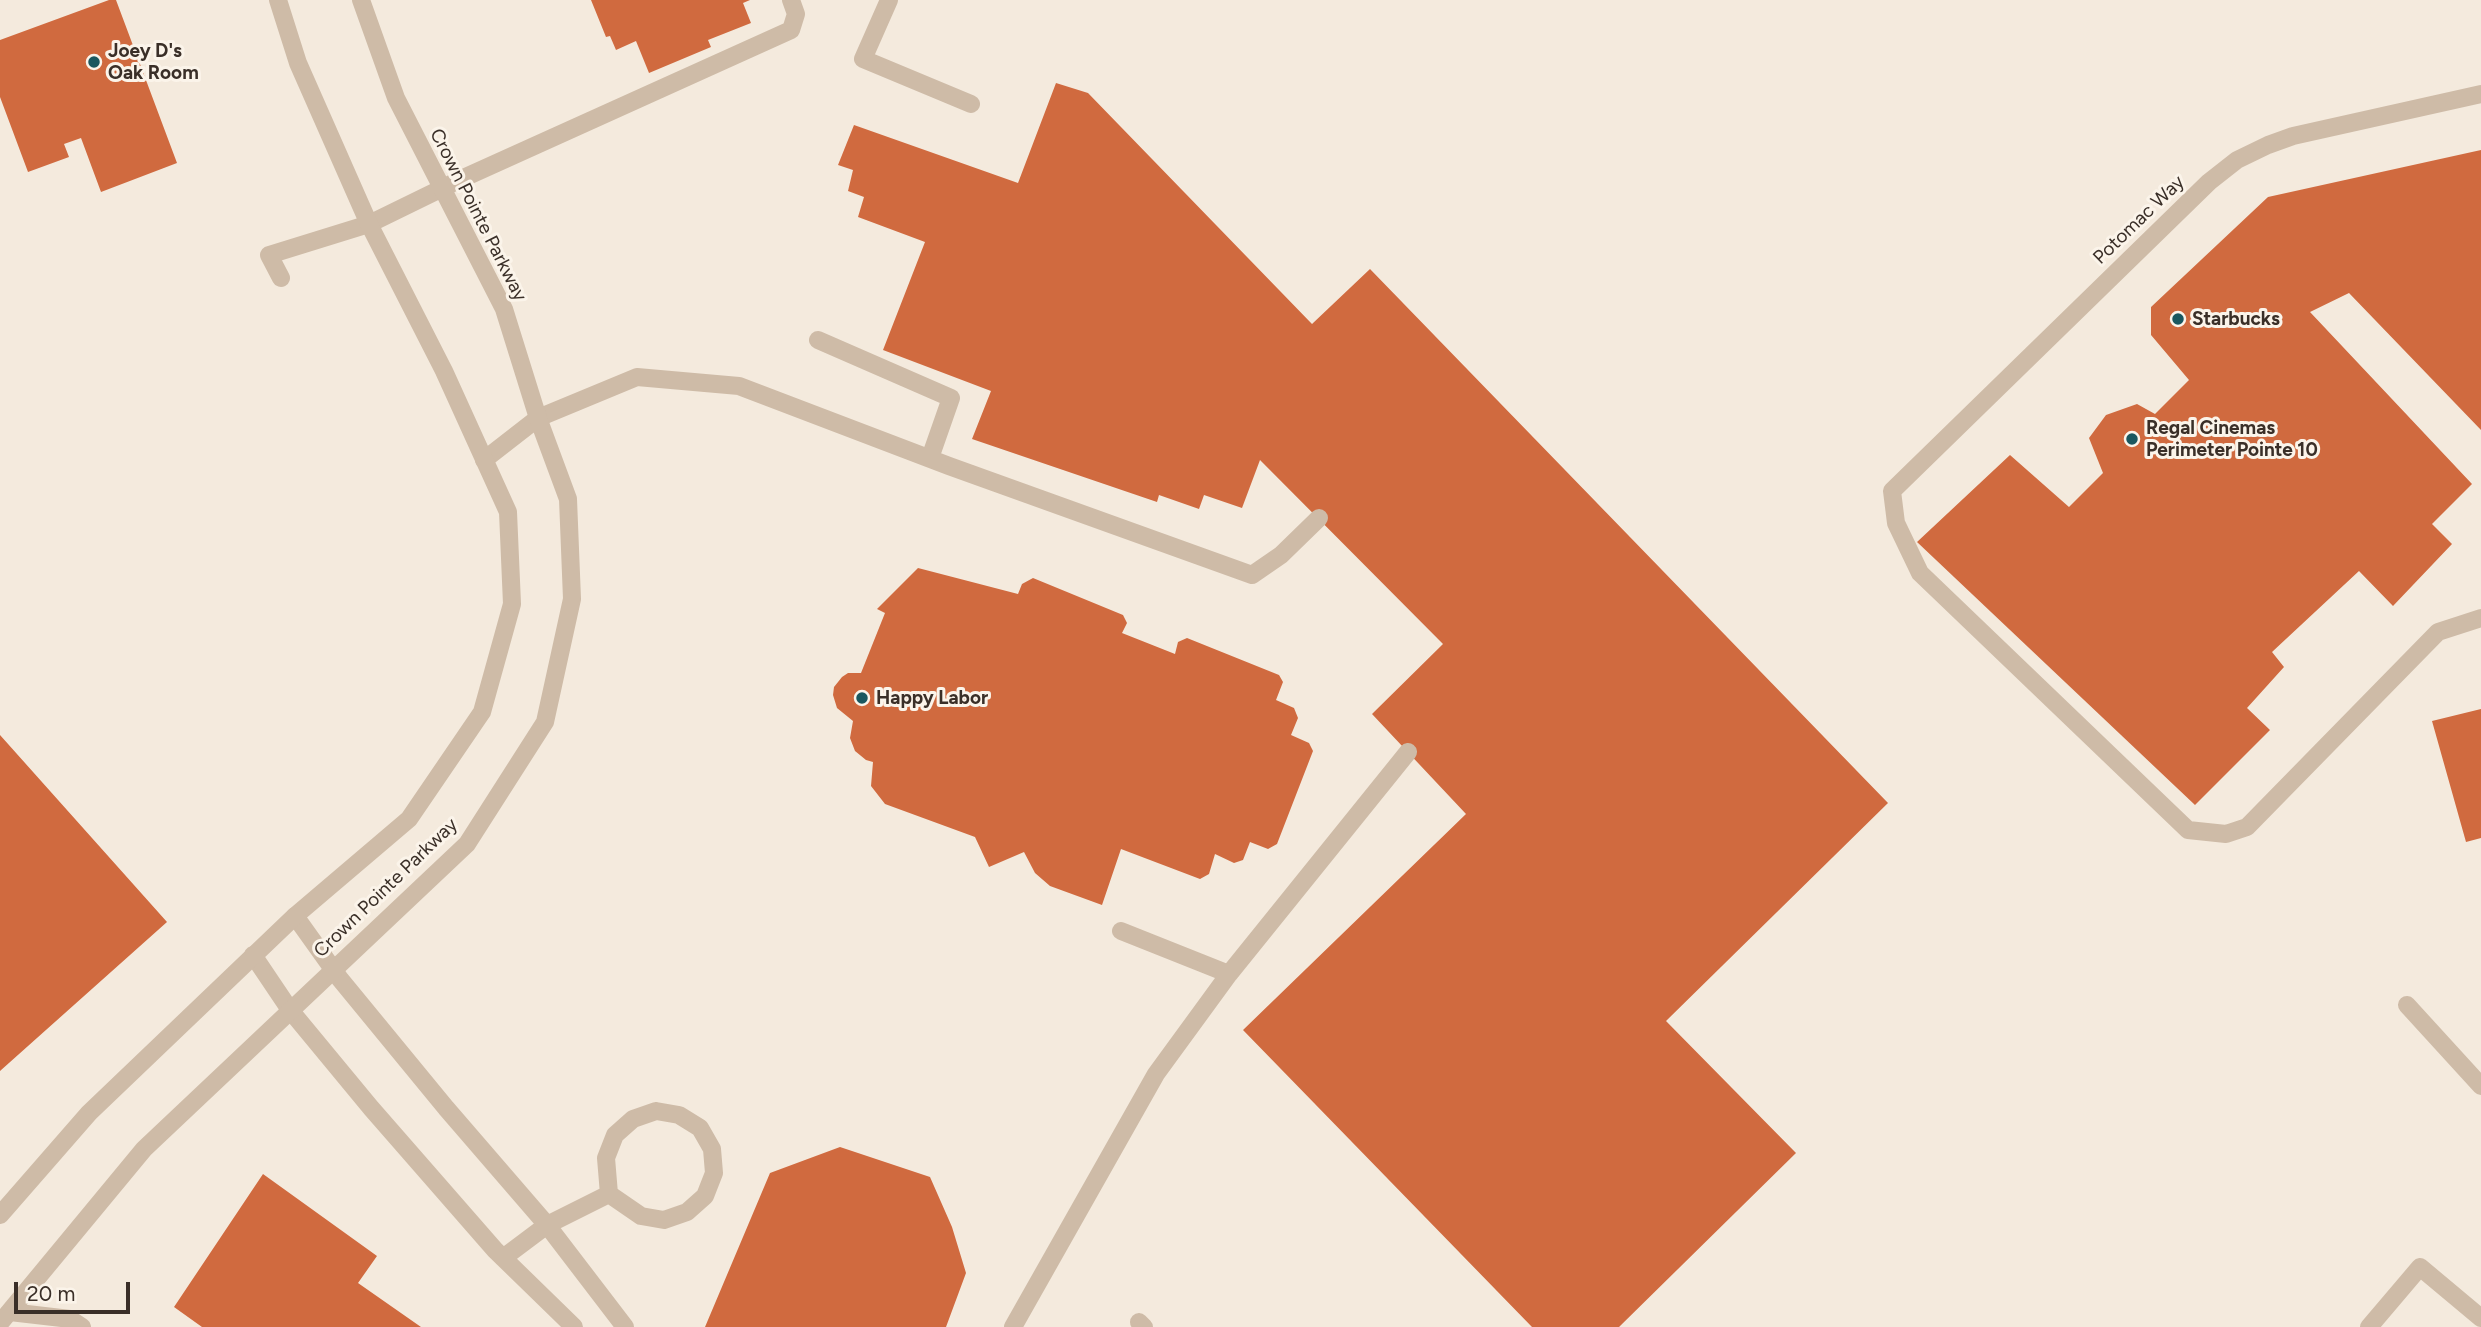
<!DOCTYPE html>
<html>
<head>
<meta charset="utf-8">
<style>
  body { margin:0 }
  #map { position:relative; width:2481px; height:1327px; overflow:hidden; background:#f4eadd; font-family:Figtree,sans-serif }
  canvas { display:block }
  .scale { position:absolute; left:14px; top:1282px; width:116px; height:32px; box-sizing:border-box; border:4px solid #3a2f28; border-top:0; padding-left:9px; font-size:21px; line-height:24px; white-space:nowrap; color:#3a2f28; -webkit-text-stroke:5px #fbf4ea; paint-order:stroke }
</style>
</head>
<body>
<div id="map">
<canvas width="2481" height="1327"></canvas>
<div class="scale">20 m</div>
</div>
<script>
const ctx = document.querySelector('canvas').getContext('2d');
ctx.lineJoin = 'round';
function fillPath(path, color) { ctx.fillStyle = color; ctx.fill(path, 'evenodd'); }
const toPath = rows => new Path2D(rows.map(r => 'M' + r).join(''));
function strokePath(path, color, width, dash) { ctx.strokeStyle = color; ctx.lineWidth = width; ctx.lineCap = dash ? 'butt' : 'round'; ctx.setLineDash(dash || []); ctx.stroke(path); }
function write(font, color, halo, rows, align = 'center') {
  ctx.font = font + ' Figtree,sans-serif'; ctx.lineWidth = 6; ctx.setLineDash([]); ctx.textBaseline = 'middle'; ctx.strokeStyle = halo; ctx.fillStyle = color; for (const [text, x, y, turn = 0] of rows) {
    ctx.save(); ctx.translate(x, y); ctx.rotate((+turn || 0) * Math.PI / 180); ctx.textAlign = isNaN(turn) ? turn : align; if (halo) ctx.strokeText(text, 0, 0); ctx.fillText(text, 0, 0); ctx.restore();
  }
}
fillPath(toPath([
  [109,0,116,0,177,163,101,192,81,138,64,144,69,157,28,172,0,97,0,40],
  [591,0,750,0,743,3,751,23,708,40,711,47,649,73,636,41,616,50,610,36,606,37],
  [1056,83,1088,93,1312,324,1370,269,1888,803,1666,1021,1796,1153,1619,1327,1532,1327,1243,1030,1466,814,1372,714,1443,644,1260,460,1242,508,1204,495,1199,509,1159,495,1157,502,972,439,991,391,883,350,925,242,858,217,864,197,848,191,853,170,838,165,854,125,1018,183],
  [2481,150,2481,430,2349,293,2310,312,2472,484,2432,524,2452,544,2393,606,2359,571,2272,652,2284,667,2247,708,2270,730,2195,805,1917,542,2010,455,2069,507,2103,473,2089,438,2106,415,2137,404,2155,414,2189,380,2151,335,2151,307,2268,197],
  [918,568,1018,594,1022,584,1033,578,1123,615,1127,623,1122,633,1175,654,1178,642,1187,638,1279,675,1283,682,1276,700,1294,708,1298,718,1291,735,1309,743,1313,751,1277,844,1268,849,1250,842,1243,860,1234,863,1215,854,1209,874,1200,879,1121,849,1102,905,1050,886,1035,873,1024,852,989,867,975,837,885,804,871,786,873,762,866,760,855,751,850,738,853,721,837,708,833,695,834,687,842,677,848,673,861,673,885,613,877,609],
  [2481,709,2481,838,2466,842,2432,721],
  [0,735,167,922,0,1071],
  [840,1147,930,1177,952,1227,966,1273,946,1327,705,1327,770,1173],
  [263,1174,377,1256,358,1283,421,1327,202,1327,174,1307]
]), '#d06a3f');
strokePath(toPath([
  [889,0,863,59,971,104],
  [2481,94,2293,136,2268,145,2237,160,2209,182,1892,491,1896,523,1920,573,2188,830,2226,834,2247,827,2438,632,2481,618],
  [281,278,269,255,369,224,459,180,791,30,796,14,791,0],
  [818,340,951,398,930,458],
  [484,460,538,418,637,377,739,386,949,466,1252,575,1281,555,1319,518],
  [295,916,340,979,446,1108,547,1225,625,1327],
  [1121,931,1229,974],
  [253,955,290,1010,371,1108,495,1250,574,1327],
  [2407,1005,2481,1086],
  [656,1111,679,1115,700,1128,712,1149,714,1173,705,1196,687,1212,664,1220,641,1216,609,1194,606,1158,615,1135,633,1119,656,1111],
  [503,1258,547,1225,609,1194],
  [10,1312,70,1319,82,1327],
  [1013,1327,1156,1074,1229,974,1408,752]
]), '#cebba7', 18);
strokePath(toPath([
  [1139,1322,1144,1327],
  [2369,1327,2420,1267,2481,1318]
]), '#cebba7', 18);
strokePath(toPath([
  [0,1215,89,1113,295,916,409,819,482,712,512,604,508,512,444,371,369,224,298,63,278,0],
  [0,1323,144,1149,467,844,545,722,572,599,568,499,538,418,504,309,396,98,361,0]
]), '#cebba7', 18);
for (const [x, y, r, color] of [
  [94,62,7,"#1a575f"],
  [2178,319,7,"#1a575f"],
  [2132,439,7,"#1a575f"],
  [862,698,7,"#1a575f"]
]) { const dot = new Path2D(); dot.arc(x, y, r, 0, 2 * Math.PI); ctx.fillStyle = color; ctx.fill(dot); strokePath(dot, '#fbf4ea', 2.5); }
write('bold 19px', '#3a2f28', '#fbf4ea', [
  ["Joey D's",108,51],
  ["Oak Room",108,73],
  ["Starbucks",2192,319],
  ["Regal Cinemas",2146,428],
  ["Perimeter Pointe 10",2146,450],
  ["Happy Labor",876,698]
], 'left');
write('19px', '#3a2f28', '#fbf4ea', [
  ["Crown Pointe Parkway",478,215,63],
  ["Potomac Way",2139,220,-44],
  ["Crown Pointe Parkway",386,888,-44]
]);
</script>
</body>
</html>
